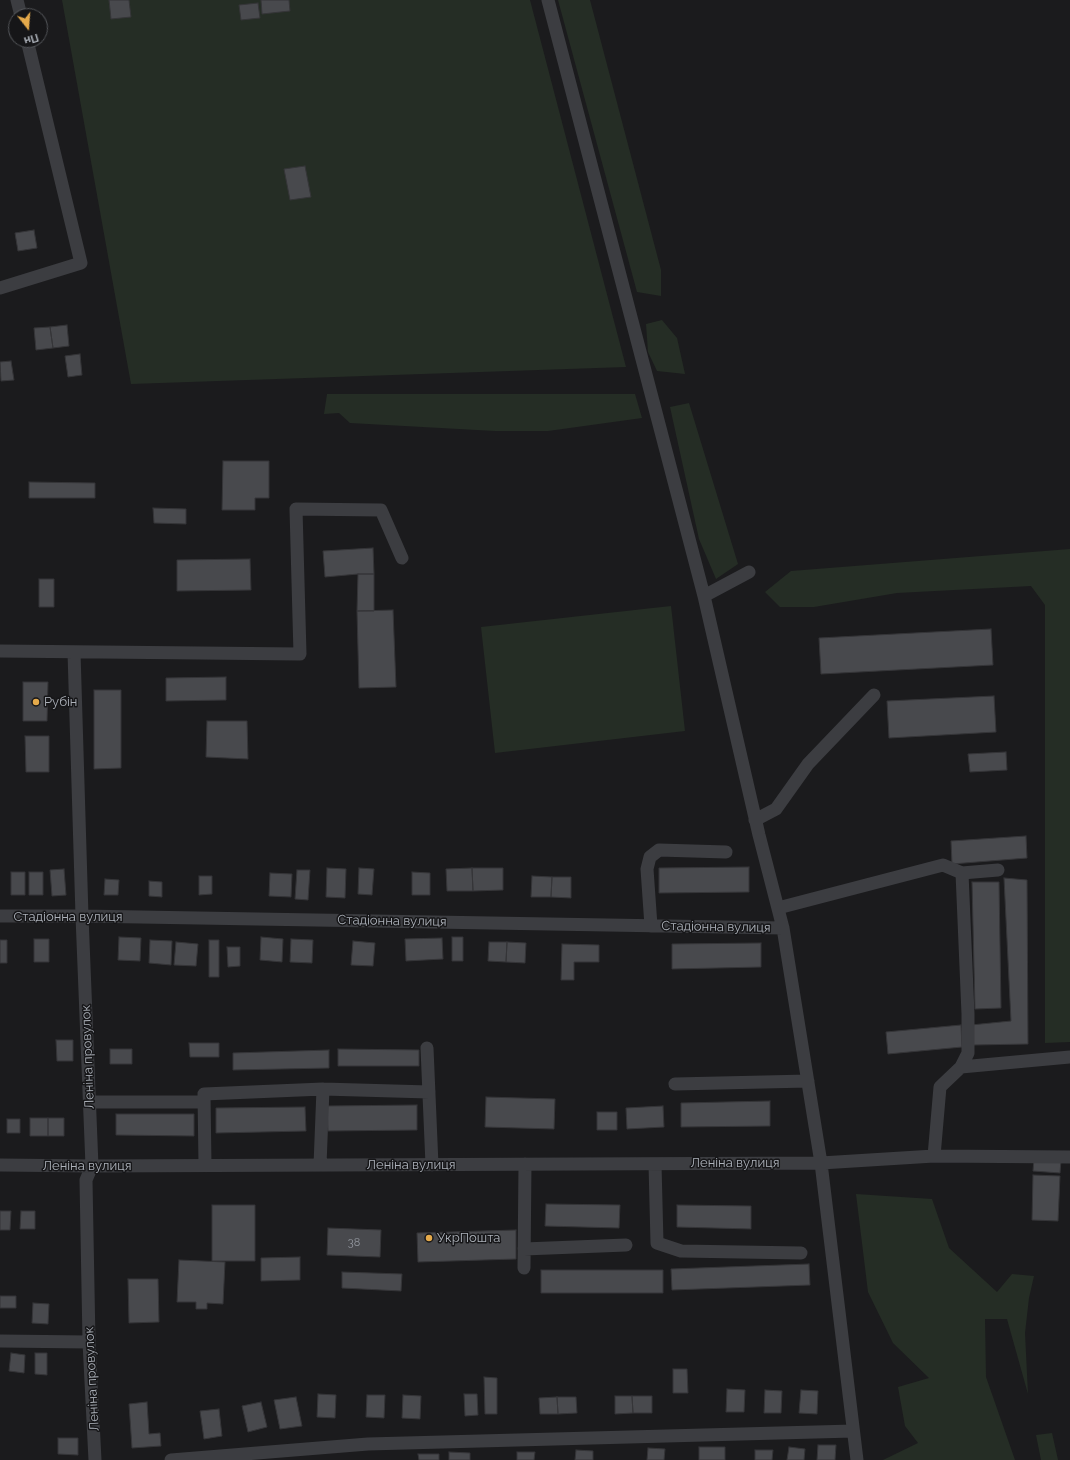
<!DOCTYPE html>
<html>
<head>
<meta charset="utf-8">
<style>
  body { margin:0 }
  #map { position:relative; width:1070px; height:1460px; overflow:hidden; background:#1b1b1d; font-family:Raleway,sans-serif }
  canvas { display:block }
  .north { position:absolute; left:8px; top:8px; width:40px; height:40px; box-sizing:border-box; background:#161618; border:1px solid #535559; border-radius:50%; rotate:163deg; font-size:11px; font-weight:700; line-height:16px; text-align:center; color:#aeb3bb }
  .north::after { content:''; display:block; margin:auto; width:14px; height:18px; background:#e5aa4b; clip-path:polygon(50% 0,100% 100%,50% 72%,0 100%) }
</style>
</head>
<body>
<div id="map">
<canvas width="1070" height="1460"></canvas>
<div class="north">Пн</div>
</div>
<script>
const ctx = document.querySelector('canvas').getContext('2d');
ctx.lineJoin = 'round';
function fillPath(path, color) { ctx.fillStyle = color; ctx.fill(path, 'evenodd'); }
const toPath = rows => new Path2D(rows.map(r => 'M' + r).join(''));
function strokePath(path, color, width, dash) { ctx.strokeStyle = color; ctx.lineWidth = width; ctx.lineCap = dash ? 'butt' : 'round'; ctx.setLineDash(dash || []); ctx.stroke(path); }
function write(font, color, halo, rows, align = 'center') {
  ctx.font = font + ' Raleway,sans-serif'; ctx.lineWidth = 3; ctx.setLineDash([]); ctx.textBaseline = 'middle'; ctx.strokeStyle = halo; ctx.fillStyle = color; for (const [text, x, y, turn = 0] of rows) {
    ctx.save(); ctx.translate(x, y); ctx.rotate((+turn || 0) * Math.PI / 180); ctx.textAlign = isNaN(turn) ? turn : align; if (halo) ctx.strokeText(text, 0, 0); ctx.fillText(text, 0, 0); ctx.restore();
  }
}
fillPath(toPath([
  [62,0,530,0,626,367,131,384],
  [558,0,590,0,661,270,661,296,637,292],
  [662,320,677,338,685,374,657,371,648,352,646,324],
  [327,394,635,394,642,418,548,431,495,431,350,423,339,413,324,414],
  [689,403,738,564,716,579,699,539,670,407],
  [1070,549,1070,1042,1045,1043,1045,605,1031,586,897,593,814,607,780,607,765,592,791,571],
  [671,606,685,731,495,753,481,627],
  [856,1194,932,1199,949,1248,997,1292,1012,1274,1034,1276,1029,1298,1025,1333,1028,1394,1007,1319,985,1319,986,1377,1015,1460,883,1460,918,1443,905,1426,898,1387,929,1378,893,1343,868,1292],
  [1052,1433,1058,1460,1041,1460,1036,1435]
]), '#252d25');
const building = toPath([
  [109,0,129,0,131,17,111,19,109,0],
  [261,0,289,0,290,11,262,14,261,0],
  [258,3,260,18,241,20,239,5,258,3],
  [305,166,311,197,290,200,284,169,305,166],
  [34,230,37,248,18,251,15,233,34,230],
  [67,325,69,346,53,348,50,327,67,325],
  [50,327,53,348,36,350,34,328,50,327],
  [80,354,82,375,68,377,65,356,80,354],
  [11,361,14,380,1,381,0,362,11,361],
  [223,461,269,461,269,498,255,498,255,510,222,510,223,461],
  [29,482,95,483,95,498,29,498,29,482],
  [153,508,186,509,186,524,154,523,153,508],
  [373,548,374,574,358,574,325,577,323,551,373,548],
  [250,559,251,590,177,591,177,560,250,559],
  [358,574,374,574,374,611,357,611,358,574],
  [39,579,54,579,54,607,39,607,39,579],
  [393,610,396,687,359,688,357,611,393,610],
  [991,629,993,665,821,674,819,638,991,629],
  [226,677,226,700,166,701,166,678,226,677],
  [23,682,48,682,47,721,23,721,23,682],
  [94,690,121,690,121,768,94,769,94,690],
  [994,696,996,732,889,738,887,701,994,696],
  [207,721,247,721,248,759,206,757,207,721],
  [25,736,49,736,49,772,26,772,25,736],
  [1006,752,1007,770,970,772,968,754,1006,752],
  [1026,836,1027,858,952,864,951,841,1026,836],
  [749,867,749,892,659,893,659,868,749,867],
  [327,868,346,869,345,898,326,897,327,868],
  [359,868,374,869,372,895,358,894,359,868],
  [472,868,473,891,447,891,446,869,472,868],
  [472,868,503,868,503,890,473,891,472,868],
  [64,869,66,895,52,896,50,870,64,869],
  [297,870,310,870,308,900,295,899,297,870],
  [11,872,25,872,25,895,11,895,11,872],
  [29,872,43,872,43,895,29,895,29,872],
  [412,872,430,873,430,895,412,895,412,872],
  [270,873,292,874,291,897,269,896,270,873],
  [199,876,212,876,212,894,199,895,199,876],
  [532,876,552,877,551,897,531,897,532,876],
  [552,877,571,877,571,898,551,897,552,877],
  [1004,878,1027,880,1028,1044,973,1045,971,1025,1011,1021,1004,878],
  [105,879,119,880,118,895,104,895,105,879],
  [149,881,162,882,162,897,149,896,149,881],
  [972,882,999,882,1001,1008,975,1009,972,882],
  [119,937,141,938,140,961,118,960,119,937],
  [261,937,283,939,282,962,260,960,261,937],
  [452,937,463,937,463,961,452,961,452,937],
  [442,938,443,959,406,961,405,939,442,938],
  [34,939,49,939,49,962,34,962,34,939],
  [291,939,313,940,312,963,290,962,291,939],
  [0,940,7,940,7,963,0,963,0,940],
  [150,940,172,941,171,965,149,963,150,940],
  [209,940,219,940,219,977,209,977,209,940],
  [353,941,375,943,373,966,351,965,353,941],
  [176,942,198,944,196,966,174,965,176,942],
  [489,942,507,942,506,962,488,961,489,942],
  [507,942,526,943,525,963,506,962,507,942],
  [761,943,761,967,672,969,672,944,761,943],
  [562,944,599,945,599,962,574,962,574,980,561,980,562,944],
  [227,947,240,947,240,966,228,967,227,947],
  [961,1025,962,1047,888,1054,886,1032,961,1025],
  [56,1040,73,1040,73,1061,57,1061,56,1040],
  [189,1043,219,1043,219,1057,190,1057,189,1043],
  [110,1049,132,1049,132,1064,110,1064,110,1049],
  [338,1049,419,1050,419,1066,338,1066,338,1049],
  [329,1050,329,1068,233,1070,233,1053,329,1050],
  [486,1097,555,1099,554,1129,485,1127,486,1097],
  [770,1101,770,1126,681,1127,681,1103,770,1101],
  [417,1105,417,1130,328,1131,327,1106,417,1105],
  [663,1106,664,1127,627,1129,626,1108,663,1106],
  [305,1107,306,1131,216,1133,216,1108,305,1107],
  [597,1112,617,1112,617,1130,597,1130,597,1112],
  [116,1114,194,1114,194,1136,116,1135,116,1114],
  [30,1118,48,1118,48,1136,30,1136,30,1118],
  [48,1118,64,1118,64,1136,48,1136,48,1118],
  [7,1119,20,1119,20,1133,7,1133,7,1119],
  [1034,1158,1061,1160,1060,1173,1033,1171,1034,1158],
  [1033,1175,1060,1176,1058,1221,1032,1220,1033,1175],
  [546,1204,620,1205,619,1228,545,1226,546,1204],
  [212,1205,255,1205,255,1261,212,1261,212,1205],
  [677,1205,751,1206,751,1229,677,1227,677,1205],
  [0,1211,11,1211,10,1230,0,1230,0,1211],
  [21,1211,35,1211,35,1229,20,1229,21,1211],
  [328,1228,381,1230,380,1257,327,1255,328,1228],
  [516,1230,516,1259,418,1262,417,1233,516,1230],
  [300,1257,300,1280,261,1281,261,1258,300,1257],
  [179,1260,225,1262,223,1304,207,1303,207,1309,196,1309,196,1302,177,1302,179,1260],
  [809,1264,810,1285,672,1290,671,1269,809,1264],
  [541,1270,663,1270,663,1293,541,1293,541,1270],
  [342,1272,402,1274,401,1291,342,1288,342,1272],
  [128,1279,158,1279,159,1322,129,1323,128,1279],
  [0,1296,16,1296,16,1308,0,1308,0,1296],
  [33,1303,49,1304,48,1324,32,1323,33,1303],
  [11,1353,25,1355,24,1373,9,1371,11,1353],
  [35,1353,47,1353,47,1375,35,1374,35,1353],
  [673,1369,687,1369,688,1393,673,1393,673,1369],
  [484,1377,497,1378,497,1414,485,1414,484,1377],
  [727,1389,745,1390,744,1412,726,1412,727,1389],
  [765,1390,782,1391,781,1413,764,1413,765,1390],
  [801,1390,818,1391,817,1414,799,1413,801,1390],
  [318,1394,336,1395,335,1418,317,1417,318,1394],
  [464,1394,477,1394,478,1415,465,1416,464,1394],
  [367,1395,385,1395,384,1418,366,1417,367,1395],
  [403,1395,421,1396,420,1419,402,1418,403,1395],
  [615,1396,632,1396,633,1413,615,1414,615,1396],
  [632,1396,652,1396,652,1413,633,1413,632,1396],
  [296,1397,302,1426,280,1429,274,1400,296,1397],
  [557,1397,558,1414,540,1414,539,1398,557,1397],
  [557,1397,576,1397,577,1413,558,1414,557,1397],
  [147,1402,149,1434,160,1433,161,1446,132,1448,129,1404,147,1402],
  [261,1402,267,1427,248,1432,242,1406,261,1402],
  [219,1409,222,1436,204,1439,200,1411,219,1409],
  [58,1438,78,1438,78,1455,58,1454,58,1438],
  [818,1445,836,1445,835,1460,817,1460,818,1445],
  [699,1447,725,1447,725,1460,699,1460,699,1447],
  [789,1447,805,1449,804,1460,787,1460,789,1447],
  [648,1448,665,1449,664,1460,647,1460,648,1448],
  [576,1450,593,1451,593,1460,575,1460,576,1450],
  [755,1450,773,1450,772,1460,755,1460,755,1450],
  [449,1452,470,1453,470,1460,449,1460,449,1452],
  [517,1452,535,1452,534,1460,517,1460,517,1452],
  [418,1454,439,1454,439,1460,419,1460,418,1454]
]);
fillPath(building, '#48494d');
strokePath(building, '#353538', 1);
strokePath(toPath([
  [17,0,21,16],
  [548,0,704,596,759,835,783,928,821,1163,857,1460],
  [0,288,81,263,27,40],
  [704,596,749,572],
  [0,651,300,654,296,509,381,510,402,558],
  [74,652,82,916,92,1166,86,1180,89,1342,95,1460],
  [755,820,776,809,808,764,874,695],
  [778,908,943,865,962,873],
  [0,916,82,916,783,928],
  [651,926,647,869,650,857,659,850,726,852],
  [427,1048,432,1165],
  [961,1067,1070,1057],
  [675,1084,808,1081],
  [90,1102,204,1102],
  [934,1156,940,1087,961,1067,968,1053,968,1014,962,873,998,870],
  [655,1164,657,1243,681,1251,801,1253],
  [0,1165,92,1166,821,1163,934,1156,1070,1157],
  [205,1165,204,1094,323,1089,429,1092],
  [320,1165,323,1089],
  [524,1249,626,1245],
  [524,1268,525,1164],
  [0,1341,89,1342],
  [171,1460,368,1444,853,1431]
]), '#3c3d41', 13);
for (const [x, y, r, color] of [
  [36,702,4,"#e5aa4b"],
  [429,1238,4,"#e5aa4b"]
]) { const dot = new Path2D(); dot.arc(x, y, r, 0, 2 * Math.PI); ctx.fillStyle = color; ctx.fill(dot); strokePath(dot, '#161618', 1.5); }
write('11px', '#9498a0', null, [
  ["38",354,1243]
]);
write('13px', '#aeb3bb', '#161618', [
  ["Рубін",44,702],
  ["УкрПошта",437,1238]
], 'left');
write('13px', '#aeb3bb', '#161618', [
  ["Стадіонна вулиця",68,917],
  ["Стадіонна вулиця",392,921,1],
  ["Стадіонна вулиця",716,927,1],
  ["Леніна провулок",88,1057,-92],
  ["Леніна вулиця",735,1163],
  ["Леніна вулиця",411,1165],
  ["Леніна вулиця",87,1166],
  ["Леніна провулок",92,1379,-93]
]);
</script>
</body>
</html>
